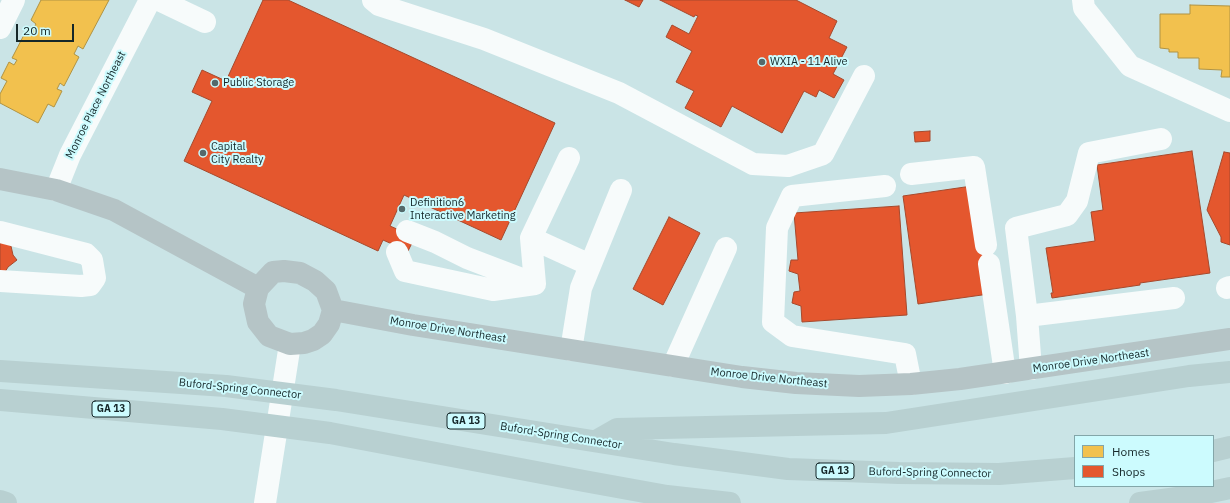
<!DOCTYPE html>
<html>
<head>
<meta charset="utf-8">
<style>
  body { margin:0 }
  #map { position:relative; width:1230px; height:503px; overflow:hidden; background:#cae4e6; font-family:"IBM Plex Sans",sans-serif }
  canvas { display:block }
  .legend { position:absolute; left:1074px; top:435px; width:140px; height:52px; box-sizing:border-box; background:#ccfbfe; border:1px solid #83a6a9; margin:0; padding:5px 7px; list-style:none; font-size:12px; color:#152729 }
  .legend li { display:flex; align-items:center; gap:8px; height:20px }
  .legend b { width:20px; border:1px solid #83a6a9 }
  .scale { position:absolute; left:16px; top:24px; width:58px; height:18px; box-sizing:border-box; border:2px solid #152729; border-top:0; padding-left:5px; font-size:12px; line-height:14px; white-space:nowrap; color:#152729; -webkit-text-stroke:3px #ccfbfe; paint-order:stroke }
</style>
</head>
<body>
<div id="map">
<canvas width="1230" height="503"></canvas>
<ul class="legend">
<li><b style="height:11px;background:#f2c14e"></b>Homes</li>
<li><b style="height:11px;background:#e4572e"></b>Shops</li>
</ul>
<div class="scale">20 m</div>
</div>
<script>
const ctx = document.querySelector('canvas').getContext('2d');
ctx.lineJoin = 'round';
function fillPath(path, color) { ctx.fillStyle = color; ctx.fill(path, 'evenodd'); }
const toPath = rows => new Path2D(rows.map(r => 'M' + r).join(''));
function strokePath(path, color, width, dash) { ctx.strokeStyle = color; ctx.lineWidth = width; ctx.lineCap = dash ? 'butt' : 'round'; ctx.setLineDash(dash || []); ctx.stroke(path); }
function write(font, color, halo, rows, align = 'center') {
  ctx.font = font + ' "IBM Plex Sans",sans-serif'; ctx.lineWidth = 4; ctx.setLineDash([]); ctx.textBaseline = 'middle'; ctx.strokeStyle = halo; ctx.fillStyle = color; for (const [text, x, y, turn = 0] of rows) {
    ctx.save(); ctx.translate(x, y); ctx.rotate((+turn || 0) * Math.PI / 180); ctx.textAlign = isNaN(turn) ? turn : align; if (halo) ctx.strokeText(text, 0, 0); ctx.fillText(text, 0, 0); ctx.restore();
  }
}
const homes = toPath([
  [41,0,109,0,83,49,78,46,74,54,79,57,64,86,60,83,57,89,62,91,54,107,48,104,38,123,0,103,0,94,7,81,1,78,9,62,14,65,17,60,12,58,27,29,32,31,36,24,31,20,41,0],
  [1190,5,1230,6,1230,77,1221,77,1222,70,1199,69,1199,58,1178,58,1178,52,1169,52,1169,49,1160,48,1160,14,1190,14,1190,5]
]);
fillPath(homes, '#f2c14e');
strokePath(homes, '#b09343', 1);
const shops = toPath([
  [263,0,288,0,555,123,501,240,404,195,390,226,415,237,408,251,383,240,378,251,184,161,212,101,192,92,202,70,226,81,263,0],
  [625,0,643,0,639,7,625,0],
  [660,0,796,0,837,21,829,38,847,47,833,74,844,80,834,98,819,90,816,97,804,91,782,133,732,106,721,127,685,108,694,91,676,82,692,51,666,37,672,25,689,34,698,16,695,15,694,17,660,0],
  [930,131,930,141,915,142,914,132,930,131],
  [1192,151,1210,273,1140,283,1140,285,1052,298,1051,293,1053,293,1046,248,1095,241,1091,212,1103,210,1097,165,1192,151],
  [1224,152,1230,153,1230,245,1221,242,1221,237,1207,210,1224,152],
  [972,186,989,294,918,304,903,196,972,186],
  [899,206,907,315,802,322,801,306,792,303,794,292,800,291,798,274,789,271,791,260,798,260,794,213,899,206],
  [669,217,700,233,663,305,633,289,669,217],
  [0,238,11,246,13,255,17,260,8,267,5,272,0,272,0,238]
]);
fillPath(shops, '#e4572e');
strokePath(shops, '#a6492c', 1);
strokePath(toPath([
  [159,0,205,22],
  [373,0,379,5,484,39,619,93,753,164,788,166,823,154,864,76],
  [1083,0,1084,8,1130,66,1230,111],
  [0,28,14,0],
  [569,158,531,238,590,265],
  [911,174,974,167,986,245],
  [885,186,792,196,777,228,773,322,792,336,905,354,911,384],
  [56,190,70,155,150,0],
  [0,232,86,254,92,260,95,278,90,285,81,286,0,281],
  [531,238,535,284],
  [397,252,405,271,493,290,535,284,467,258,435,242,407,231],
  [989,264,1005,373],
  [1227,288,1230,287],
  [1027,316,1016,228,1067,215,1077,201,1089,153,1161,139],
  [571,350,581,288,621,190],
  [673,366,726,248],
  [1031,369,1027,316,1174,298],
  [265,503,290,344]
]), '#f7fbfb', 22);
strokePath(toPath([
  [0,179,56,190,114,210,258,288],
  [284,271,300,273,315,281,326,291,333,310,329,324,322,334,313,340,304,343,290,344,269,336,258,322,254,304,258,288,273,272,284,271],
  [333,310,413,325,742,377,796,383,859,386,911,384,960,379,1230,339]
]), '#b5c4c6', 22);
strokePath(toPath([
  [0,371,226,386,336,400,674,454,788,469,899,473,999,474,1075,468],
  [0,400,222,419,330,433,584,481,667,496,730,503],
  [596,441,617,429,886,423,1189,376,1230,372],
  [1213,451,1230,447],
  [0,501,6,503],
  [1140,503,1192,496,1230,488]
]), '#b8d0d1', 22);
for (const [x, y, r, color] of [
  [762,62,4,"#54696b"],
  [215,83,4,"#54696b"],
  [203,153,4,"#54696b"],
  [402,209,4,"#54696b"]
]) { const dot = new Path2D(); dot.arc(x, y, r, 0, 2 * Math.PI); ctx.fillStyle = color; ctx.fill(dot); strokePath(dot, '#ccfbfe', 1.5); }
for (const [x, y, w] of [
  [111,409,38],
  [466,421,38],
  [835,471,38]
]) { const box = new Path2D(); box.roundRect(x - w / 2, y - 8, w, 16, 3); ctx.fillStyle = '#ccfbfe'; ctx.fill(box); strokePath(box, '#152729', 1); }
write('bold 10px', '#152729', null, [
  ["GA 13",111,409],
  ["GA 13",466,421],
  ["GA 13",835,471]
]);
write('11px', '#152729', '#ccfbfe', [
  ["WXIA - 11 Alive",770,62],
  ["Public Storage",223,83],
  ["Capital",211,147],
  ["City Realty",211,160],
  ["Definition6",410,203],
  ["Interactive Marketing",410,216]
], 'left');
write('11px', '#152729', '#ccfbfe', [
  ["Monroe Place Northeast",96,105,-63],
  ["Monroe Drive Northeast",448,330,9],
  ["Monroe Drive Northeast",1091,361,-8],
  ["Monroe Drive Northeast",769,378,6],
  ["Buford-Spring Connector",240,389,6],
  ["Buford-Spring Connector",561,436,9],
  ["Buford-Spring Connector",930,473,1]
]);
</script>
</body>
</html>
